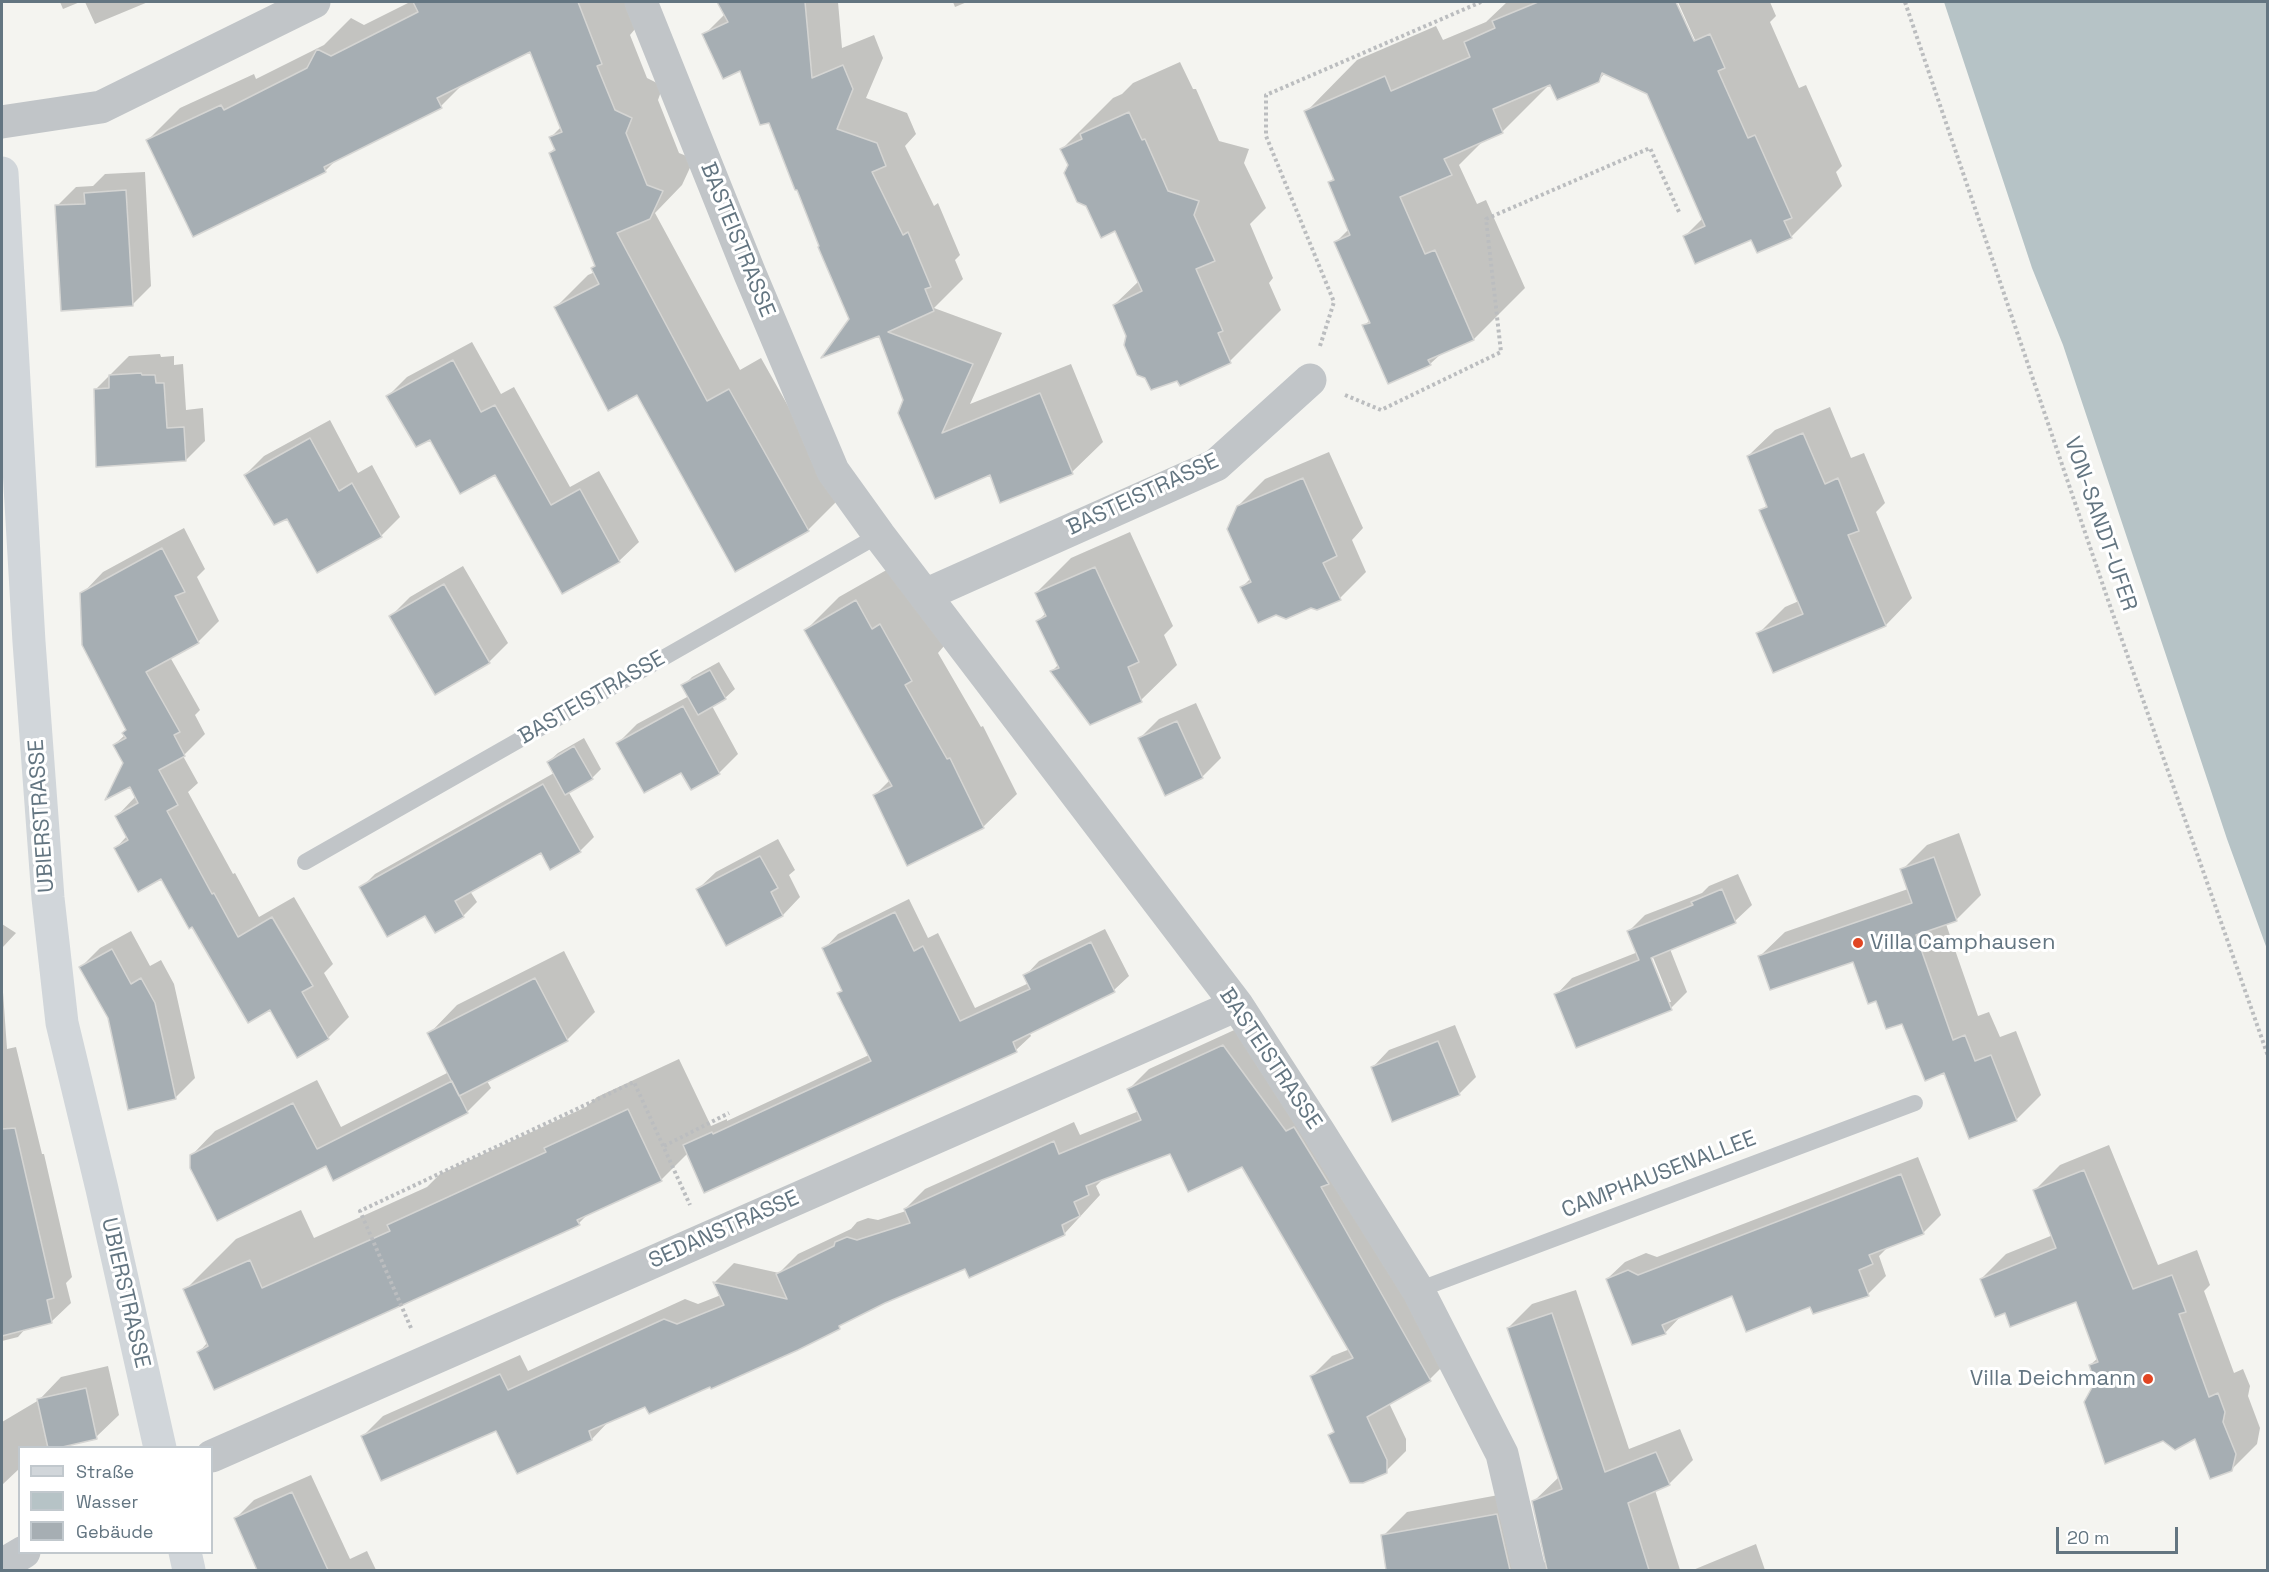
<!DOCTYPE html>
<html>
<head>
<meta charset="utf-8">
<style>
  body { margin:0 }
  #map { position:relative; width:2269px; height:1572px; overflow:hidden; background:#f4f4f0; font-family:"Space Grotesk",sans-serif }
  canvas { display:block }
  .frame { position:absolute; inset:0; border:3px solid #637581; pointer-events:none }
  .legend { position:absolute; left:18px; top:1446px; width:195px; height:108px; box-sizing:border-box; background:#fff; border:2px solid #c1c8cd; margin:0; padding:8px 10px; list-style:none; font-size:18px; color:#637581 }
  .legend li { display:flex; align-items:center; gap:12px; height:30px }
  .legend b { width:30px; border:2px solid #c1c8cd }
  .scale { position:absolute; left:2056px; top:1527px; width:122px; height:27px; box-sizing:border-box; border:3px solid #637581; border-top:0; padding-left:8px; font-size:18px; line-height:21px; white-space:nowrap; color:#637581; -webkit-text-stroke:4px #fff; paint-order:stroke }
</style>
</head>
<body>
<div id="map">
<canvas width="2269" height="1572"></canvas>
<div class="frame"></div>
<ul class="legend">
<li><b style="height:8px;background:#d1d6da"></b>Straße</li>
<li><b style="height:16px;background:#b6c3c6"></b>Wasser</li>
<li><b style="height:16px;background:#a6aeb3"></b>Gebäude</li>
</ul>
<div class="scale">20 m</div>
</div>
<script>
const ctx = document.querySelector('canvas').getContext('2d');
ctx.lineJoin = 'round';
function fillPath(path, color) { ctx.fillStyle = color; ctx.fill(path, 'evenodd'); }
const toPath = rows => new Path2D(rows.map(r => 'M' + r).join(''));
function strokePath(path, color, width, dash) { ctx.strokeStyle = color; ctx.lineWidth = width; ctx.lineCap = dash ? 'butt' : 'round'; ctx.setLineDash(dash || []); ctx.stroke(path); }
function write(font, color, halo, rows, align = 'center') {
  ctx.font = font + ' "Space Grotesk",sans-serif'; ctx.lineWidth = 6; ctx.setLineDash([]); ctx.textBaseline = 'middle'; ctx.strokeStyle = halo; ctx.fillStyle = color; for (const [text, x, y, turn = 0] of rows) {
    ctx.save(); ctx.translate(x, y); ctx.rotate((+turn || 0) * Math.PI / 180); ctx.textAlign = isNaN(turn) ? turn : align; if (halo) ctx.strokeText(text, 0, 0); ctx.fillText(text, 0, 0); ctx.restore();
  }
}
fillPath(toPath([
  [1944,2,2267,2,2267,949,2227,839,2063,345,2032,268]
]), '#b6c3c6');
fillPath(toPath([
  [60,2,80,2,63,9],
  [85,2,148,2,95,24],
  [410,2,626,2,635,29,630,35,647,78,663,86,658,100,679,153,694,159,682,185,655,213,740,370,761,358,840,498,808,530,638,393,556,307,588,275,595,272,593,268,596,265,550,153,555,148,551,137,562,126,531,50,464,83,441,106,337,159,325,171,148,140,180,108,254,74,256,79,324,45,351,18,364,25],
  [724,2,838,2,842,48,874,35,883,58,866,98,907,113,916,134,905,146,934,206,938,203,960,255,955,260,963,279,934,308,1002,333,970,404,1071,364,1103,442,1072,472,1001,501,990,473,935,497,904,400,880,334,851,319,770,122,741,69,704,35,725,14,721,5],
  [953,2,967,2,955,7],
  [1507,2,1675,2,1692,40,1695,40,1678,2,1770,2,1776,16,1770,22,1799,88,1806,85,1842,166,1836,172,1842,186,1791,237,1685,236,1703,218,1648,93,1605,73,1598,81,1551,83,1502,132,1485,139,1459,165,1477,204,1486,200,1525,288,1474,339,1442,353,1430,364,1364,326,1370,320,1336,242,1349,229,1329,183,1335,177,1306,112,1357,60,1436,26,1443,40,1486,22],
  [1180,62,1193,89,1196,89,1219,141,1249,149,1244,163,1266,208,1250,224,1273,278,1269,283,1281,310,1230,361,1177,379,1128,336,1114,305,1139,281,1116,229,1069,165,1062,149,1113,98,1122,94,1133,83],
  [145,172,151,286,132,305,57,206,76,187,93,186,105,174],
  [472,342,501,394,514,387,570,487,599,471,639,542,619,561,562,592,495,473,430,438,388,396,407,377],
  [160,354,161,357,174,356,174,365,183,364,186,410,203,408,205,441,186,460,95,390,129,356],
  [1830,407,1851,458,1864,453,1885,503,1876,512,1912,598,1886,625,1773,671,1758,634,1785,607,1799,601,1761,511,1768,504,1748,456,1775,430],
  [330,420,358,473,372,465,400,517,381,536,318,571,287,517,245,475,264,456],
  [1329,452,1363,528,1352,540,1366,572,1340,598,1242,587,1251,578,1238,506,1265,479],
  [184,528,205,569,197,577,219,621,198,642,170,657,200,710,195,715,205,734,183,756,198,783,188,792,233,874,235,873,259,917,294,897,333,964,324,973,349,1017,328,1038,298,1056,270,1008,193,925,162,877,115,849,127,836,117,816,136,796,124,763,114,745,125,735,127,729,82,594,103,572],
  [1130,532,1173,626,1164,635,1177,665,1141,700,1090,723,1052,671,1059,664,1038,621,1046,613,1036,593,1071,558],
  [463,566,508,643,489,662,391,616,410,597],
  [890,568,944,646,938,653,981,727,983,726,1017,794,983,827,908,864,875,795,890,780,806,630,839,597],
  [719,662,735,689,725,698,712,706,738,754,719,773,681,771,618,743,637,724,689,696,683,686,692,677],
  [1196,703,1221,758,1202,777,1140,738,1159,719],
  [584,738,601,769,592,778,568,791,594,837,580,851,542,851,470,891,477,902,463,916,426,914,361,888,375,874,554,773,548,762,558,753],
  [1959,833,1981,895,1956,920,1946,924,1978,1016,1989,1012,2000,1037,2016,1031,2041,1095,2016,1120,1944,1071,1903,1022,1877,999,1854,960,1760,956,1785,932,1908,889,1902,870,1927,845],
  [778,839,795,870,789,875,800,897,783,915,727,944,698,889,716,872],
  [1738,874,1752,905,1735,921,1670,949,1687,992,1671,1008,1556,995,1572,978,1638,952,1629,931,1645,915,1702,893,1709,886],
  [1650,950,1671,1002,1667,1002,1647,951],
  [909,899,928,938,938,933,975,1008,1029,983,1025,976,1039,961,1105,929,1129,976,1114,990,1029,1032,1031,1036,1016,1050,705,1191,688,1153,661,1180,589,1213,579,1223,199,1352,208,1342,185,1290,236,1239,301,1210,314,1238,427,1187,440,1174,586,1107,597,1097,679,1059,711,1126,727,1119,727,1121,869,1055,839,993,843,989,824,949,838,934],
  [2,924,16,933,2,948],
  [131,931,150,966,161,960,174,984,195,1078,175,1098,110,1018,81,967,100,948],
  [564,951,595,1012,567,1040,487,1081,491,1088,467,1112,326,1164,191,1156,215,1131,317,1080,341,1127,449,1072,429,1034,457,1005],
  [2,978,7,1049,16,1047,42,1154,44,1154,72,1277,66,1283,71,1303,51,1322,26,1328,18,1337,2,1341],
  [1455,1025,1476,1077,1459,1094,1372,1068,1389,1050],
  [1243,1026,1450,1359,1430,1379,1389,1403,1406,1439,1406,1451,1386,1471,1330,1435,1335,1430,1312,1376,1332,1356,1350,1349,1243,1165,1171,1152,1105,1177,1096,1186,1100,1195,1065,1233,970,1276,965,1267,885,1302,845,1322,839,1327,711,1385,646,1405,610,1420,592,1439,497,1429,363,1436,383,1416,520,1355,528,1371,685,1299,698,1304,721,1295,715,1282,734,1263,779,1273,798,1254,851,1229,857,1222,868,1218,878,1220,906,1211,905,1209,925,1189,1074,1122,1080,1135,1139,1111,1129,1089,1149,1069],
  [2109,1145,2158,1265,2197,1250,2210,1285,2204,1291,2234,1373,2243,1369,2250,1386,2248,1396,2260,1428,2257,1444,2231,1470,2196,1437,2163,1440,2097,1383,2090,1365,2098,1358,2076,1300,2006,1311,1981,1279,2006,1254,2053,1235,2035,1190,2060,1165],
  [1918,1157,1941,1215,1923,1233,1890,1245,1879,1256,1886,1276,1868,1294,1814,1313,1811,1305,1733,1294,1683,1314,1665,1333,1607,1279,1625,1262,1646,1253,1657,1257],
  [1576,1290,1629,1449,1680,1429,1693,1460,1669,1484,1655,1490,1680,1570,1388,1570,1383,1536,1407,1512,1520,1491,1539,1559,1549,1565,1534,1501,1559,1477,1508,1328,1532,1304],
  [108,1366,119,1415,96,1437,51,1448,20,1448,20,1468,2,1485,2,1422,39,1400,61,1377],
  [311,1475,350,1559,367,1551,376,1570,259,1570,235,1519,254,1500],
  [1756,1544,1765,1570,1693,1570]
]), '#0003');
const building = toPath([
  [413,2,578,2,602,64,597,66,615,110,632,118,626,133,647,185,663,191,650,219,617,233,707,401,729,389,809,531,735,572,637,395,608,411,554,307,599,284,591,268,595,266,549,153,555,150,549,137,562,132,530,52,437,98,442,108,324,167,326,172,193,237,146,140,221,105,224,110,307,68,317,49,331,56,418,12,413,2],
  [717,2,805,2,812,78,843,65,853,89,837,129,877,143,886,166,872,172,903,235,908,232,931,287,925,289,934,311,888,332,973,364,942,433,1040,393,1073,474,1000,503,990,475,935,499,898,413,903,400,879,336,821,358,849,319,818,247,819,246,797,190,795,190,769,123,760,125,740,71,723,79,702,34,728,22,717,2],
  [1538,2,1676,2,1694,41,1710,34,1725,68,1718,71,1748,138,1755,135,1792,218,1784,221,1792,238,1757,253,1751,240,1695,264,1683,236,1705,226,1647,94,1602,73,1599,82,1557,100,1550,85,1493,109,1503,133,1444,159,1452,175,1400,197,1425,254,1435,250,1474,340,1428,360,1431,365,1388,384,1362,325,1370,323,1334,242,1350,235,1328,182,1334,180,1304,111,1385,76,1391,91,1470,57,1464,42,1495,28,1492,21,1538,2],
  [1129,112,1142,140,1145,139,1168,191,1199,201,1194,215,1215,261,1196,269,1223,331,1218,333,1231,363,1180,386,1177,381,1151,390,1145,378,1137,375,1124,345,1126,336,1113,305,1142,291,1115,231,1101,238,1086,206,1077,202,1064,173,1068,165,1060,149,1082,139,1080,134,1129,112],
  [126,190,133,306,61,311,55,205,85,204,84,193,126,190],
  [453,360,481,412,495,405,551,505,580,489,620,562,562,594,495,475,460,494,430,440,416,447,386,396,453,360],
  [141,373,142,375,155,375,156,383,164,383,167,428,184,427,186,461,96,467,94,389,109,388,109,375,141,373],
  [1803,433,1825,484,1838,478,1859,531,1848,535,1886,626,1773,673,1756,633,1803,614,1759,510,1767,507,1747,456,1803,433],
  [310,438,339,491,352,483,382,537,317,573,287,519,274,525,244,475,310,438],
  [1303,478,1337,556,1323,563,1341,600,1317,610,1311,608,1286,619,1276,615,1258,623,1240,587,1251,582,1227,529,1237,506,1303,478],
  [162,548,185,592,175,596,199,643,146,672,180,732,174,735,185,756,159,770,178,805,167,811,212,894,214,893,238,937,272,917,313,986,302,992,329,1039,297,1058,270,1010,248,1023,192,927,189,929,161,879,138,892,114,848,128,840,115,816,138,803,130,787,105,800,123,763,113,745,126,738,122,733,126,730,82,645,80,593,162,548],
  [1095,567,1139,662,1128,667,1142,702,1090,725,1050,671,1059,668,1036,621,1046,616,1035,593,1095,567],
  [444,584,490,663,435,695,389,616,444,584],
  [856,600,872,629,880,624,912,681,905,685,947,759,950,758,984,828,907,866,873,795,892,786,804,630,856,600],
  [710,670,726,699,698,715,681,685,710,670],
  [683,706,720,774,691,790,681,773,644,793,616,743,683,706],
  [1177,721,1203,778,1165,796,1138,738,1177,721],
  [574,746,593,779,565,795,547,762,574,746],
  [543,784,581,852,550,870,541,853,455,901,464,917,435,933,425,916,387,937,359,887,543,784],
  [760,856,778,888,771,892,783,916,726,946,696,889,760,856],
  [1934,857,1957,921,1916,935,1953,1040,1965,1035,1975,1061,1991,1055,2017,1121,1969,1139,1944,1073,1925,1081,1902,1024,1886,1029,1876,1001,1868,1004,1853,962,1770,990,1758,956,1912,903,1900,869,1934,857],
  [1722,889,1736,923,1651,958,1672,1010,1576,1048,1554,994,1639,960,1627,931,1693,905,1691,902,1722,889],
  [895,912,914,951,923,946,960,1021,1030,989,1023,975,1091,942,1115,992,1013,1042,1017,1052,704,1193,683,1145,712,1132,713,1134,871,1061,837,993,842,991,822,948,895,912],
  [112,949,131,984,141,978,155,1003,176,1099,128,1110,108,1018,79,967,112,949],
  [535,978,568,1041,459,1096,427,1033,535,978],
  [1438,1041,1460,1095,1392,1122,1371,1067,1438,1041],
  [1223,1045,1286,1131,1294,1127,1329,1184,1321,1187,1431,1381,1367,1417,1387,1460,1387,1473,1363,1483,1350,1483,1328,1435,1334,1432,1310,1376,1353,1358,1242,1167,1188,1192,1170,1154,1086,1186,1089,1195,1074,1202,1080,1216,1062,1225,1065,1235,969,1278,965,1269,885,1303,839,1326,840,1329,798,1350,711,1389,710,1387,649,1414,645,1407,589,1431,592,1440,517,1474,496,1431,381,1481,361,1436,500,1374,508,1390,664,1319,677,1324,724,1305,713,1282,787,1299,776,1274,834,1246,835,1242,847,1237,857,1240,910,1223,904,1209,1054,1141,1059,1154,1141,1120,1127,1089,1223,1045],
  [452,1081,468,1113,333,1181,326,1166,217,1221,190,1168,190,1155,293,1103,317,1149,452,1081],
  [628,1109,662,1181,577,1220,580,1225,214,1390,197,1352,208,1346,183,1289,250,1260,262,1288,390,1231,387,1225,546,1152,544,1148,628,1109],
  [15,1128,54,1298,47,1300,52,1323,2,1336,2,1129,15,1128],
  [2084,1170,2133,1289,2172,1275,2186,1312,2179,1314,2209,1397,2218,1393,2225,1412,2223,1422,2236,1454,2232,1471,2210,1479,2195,1439,2175,1450,2163,1441,2105,1464,2084,1402,2095,1382,2089,1365,2098,1362,2076,1302,2010,1327,2005,1313,1995,1317,1980,1279,2056,1248,2033,1190,2084,1170],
  [1901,1174,1924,1234,1869,1255,1873,1264,1859,1270,1869,1296,1813,1314,1810,1307,1746,1332,1732,1296,1662,1325,1666,1334,1632,1345,1606,1279,1628,1270,1638,1275,1901,1174],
  [1552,1313,1605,1472,1656,1452,1670,1485,1628,1503,1649,1570,1547,1570,1532,1501,1562,1489,1507,1328,1552,1313],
  [86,1388,97,1439,58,1448,48,1448,37,1399,86,1388],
  [292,1492,328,1570,257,1570,234,1518,292,1492],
  [1497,1514,1510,1570,1386,1570,1381,1535,1497,1514]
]);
fillPath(building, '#a6aeb3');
strokePath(building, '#d5d5d3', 1.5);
strokePath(toPath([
  [1905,2,2108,600,2268,1056],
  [1320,346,1334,302,1266,136,1266,95,1481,2],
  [1345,395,1381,410,1501,352,1486,219,1650,148,1679,212],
  [664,1146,729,1113],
  [411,1328,360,1211,634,1082,690,1205]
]), '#bbbdbf', 4, [3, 3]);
strokePath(toPath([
  [305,862,879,535],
  [1418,1290,1915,1103]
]), '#c1c5c8', 16);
strokePath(toPath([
  [641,2,750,274,833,471,879,535,1237,1005,1319,1132,1418,1290,1502,1454,1529,1570],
  [2,122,101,107,314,2],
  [925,595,1216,465,1310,380],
  [212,1456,1237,1005],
  [2,1565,24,1552]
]), '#c1c5c8', 33);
strokePath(toPath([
  [2,173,29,642,48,898,62,1023,102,1189,160,1448],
  [185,1552,189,1570]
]), '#d1d6da', 33);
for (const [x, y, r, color] of [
  [1858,943,6,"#e14522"],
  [2148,1379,6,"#e14522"]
]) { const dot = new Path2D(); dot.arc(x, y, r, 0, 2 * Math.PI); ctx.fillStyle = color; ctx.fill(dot); strokePath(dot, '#fff', 2); }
write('22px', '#637581', '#fff', [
  ["BASTEISTRASSE",737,240,68],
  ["BASTEISTRASSE",1143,495,-25],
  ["VON-SANDT-UFER",2100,524,71],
  ["BASTEISTRASSE",592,698,-30],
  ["UBIERSTRASSE",42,816,-94],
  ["BASTEISTRASSE",1270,1059,56],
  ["CAMPHAUSENALLEE",1659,1175,-21],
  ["SEDANSTRASSE",724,1230,-24],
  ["UBIERSTRASSE",125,1293,77]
]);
write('22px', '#637581', '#fff', [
  ["Villa Camphausen",1870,943],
  ["Villa Deichmann",2136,1379,"right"]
], 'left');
</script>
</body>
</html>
